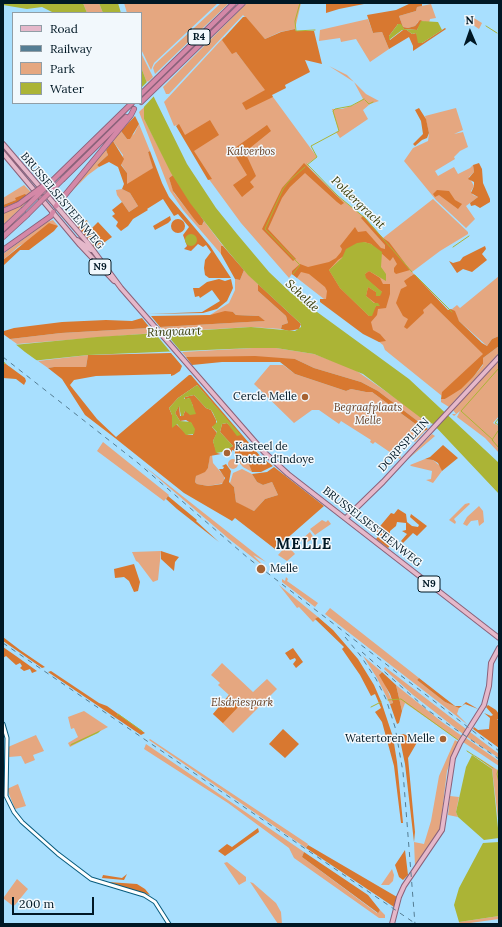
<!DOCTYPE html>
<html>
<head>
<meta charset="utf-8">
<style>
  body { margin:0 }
  #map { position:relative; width:502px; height:927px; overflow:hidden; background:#a8dffe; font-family:Lora,serif }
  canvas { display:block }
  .frame { position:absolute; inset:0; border:4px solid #001825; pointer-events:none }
  .legend { position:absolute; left:12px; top:12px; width:130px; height:92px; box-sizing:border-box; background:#f2f8fc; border:1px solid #919ea6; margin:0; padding:5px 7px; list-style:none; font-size:12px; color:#001825 }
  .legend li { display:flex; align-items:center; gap:8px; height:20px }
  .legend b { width:20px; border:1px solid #919ea6 }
  .north { position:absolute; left:450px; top:12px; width:40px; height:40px; -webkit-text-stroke:3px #f2f8fc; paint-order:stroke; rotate:358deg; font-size:11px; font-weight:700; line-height:16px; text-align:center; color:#001825 }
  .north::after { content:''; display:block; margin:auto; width:14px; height:18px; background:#001825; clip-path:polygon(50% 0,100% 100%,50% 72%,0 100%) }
  .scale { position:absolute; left:12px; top:897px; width:82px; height:18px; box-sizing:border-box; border:2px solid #001825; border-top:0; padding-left:5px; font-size:12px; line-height:14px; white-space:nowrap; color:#001825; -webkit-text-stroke:3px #f2f8fc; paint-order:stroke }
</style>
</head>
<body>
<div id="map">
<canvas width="502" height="927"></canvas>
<div class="frame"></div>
<ul class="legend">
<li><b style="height:5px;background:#e5b8ca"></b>Road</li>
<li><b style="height:5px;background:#557d93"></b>Railway</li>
<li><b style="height:11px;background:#e5a780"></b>Park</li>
<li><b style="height:11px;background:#abb436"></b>Water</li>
</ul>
<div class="north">N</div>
<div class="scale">200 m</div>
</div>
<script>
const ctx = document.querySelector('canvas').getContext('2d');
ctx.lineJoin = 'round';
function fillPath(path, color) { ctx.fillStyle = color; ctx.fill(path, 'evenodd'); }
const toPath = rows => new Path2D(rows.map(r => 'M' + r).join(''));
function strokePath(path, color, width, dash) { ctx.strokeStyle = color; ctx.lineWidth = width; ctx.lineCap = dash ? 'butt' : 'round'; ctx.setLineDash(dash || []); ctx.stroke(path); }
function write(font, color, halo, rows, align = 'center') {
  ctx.font = font + ' Lora,serif'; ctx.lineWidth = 3; ctx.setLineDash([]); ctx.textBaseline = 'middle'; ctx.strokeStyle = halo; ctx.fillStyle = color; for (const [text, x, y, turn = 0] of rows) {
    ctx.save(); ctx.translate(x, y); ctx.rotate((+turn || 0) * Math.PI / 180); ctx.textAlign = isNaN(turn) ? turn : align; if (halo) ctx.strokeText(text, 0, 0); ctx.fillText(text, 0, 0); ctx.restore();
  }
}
fillPath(toPath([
  [83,3,99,3,103,13,87,13],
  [124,3,218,3,154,63,151,70,141,49,141,13,127,13],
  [221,3,229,3,155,74,153,68,155,64],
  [247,3,301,3,295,29,280,32,265,39,243,15,169,94,166,94,163,87],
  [431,4,436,18,430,19,429,23,422,21,418,22,415,26,408,28,403,27,399,16,416,11,417,7],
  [474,18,482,23,479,29,473,25],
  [368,19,373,33,382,32,389,49,370,62,356,39,341,42,340,38,319,41,320,30],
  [224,37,266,90,273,97,317,157,307,164,311,170,337,196,363,216,383,238,433,199,468,232,468,234,440,251,412,272,414,274,411,276,486,352,442,396,385,350,383,345,297,278,292,274,289,278,241,223,208,178,177,125,174,126,164,102],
  [141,53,153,77,147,83,141,67],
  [329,66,347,75,366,94,379,101,370,104,363,110,368,119,340,138,336,132,339,131,332,109,342,109,354,105,363,99,354,82],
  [144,107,144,119,173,175,169,178,174,193,199,225,203,224,204,221,223,246,221,246,221,254,183,210,170,191,139,112],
  [456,108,463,130,454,134,463,132,468,147,460,151,454,157,455,159,435,171,438,176,454,167,458,174,470,168,473,165,474,172,469,177,474,186,471,191,473,195,478,197,466,206,475,219,466,228,436,200,404,161,413,148,428,141,429,133,425,116],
  [139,124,150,151,148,152,154,168,127,185,127,173,121,164,123,155,113,141,121,131,127,139,134,134],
  [106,150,108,155,97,165,99,167,88,175,69,194,68,193],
  [24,185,31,192,27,196,3,205,3,198],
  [122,189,130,193,138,206,129,212,117,195,116,190],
  [27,201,27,202,3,225,3,212],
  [53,220,58,226,19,246,3,260,3,254,47,222],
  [244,270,258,284,258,291,286,316,288,323,282,325,281,329,251,327,165,332,160,327,264,321,259,316,236,315,233,312,210,315,229,303,235,290,235,279,240,280],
  [499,276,499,336,492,339,487,346,459,321,452,309,457,305,460,308],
  [150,328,154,333,17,344,10,339,61,333],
  [499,346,499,353,449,407,441,402,441,399,445,399,474,376,483,365,483,358],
  [253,348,276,348,314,354,354,369,432,424,416,420,378,391,361,382,314,368,295,359,186,357,182,352],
  [88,355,86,367,54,367,48,368,38,361],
  [499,361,499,416,493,423,499,426,499,453,485,438,457,417,460,411,454,416,452,414,456,414,453,410],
  [270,365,283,365,295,374,346,391,351,389,366,392,372,392,425,431,415,442,410,438,396,451,401,457,400,459,375,442,373,444,370,442,371,440,341,421,339,424,319,410,312,410,294,423,254,384],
  [432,434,435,436,407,460],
  [103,442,169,495,164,501,97,451],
  [210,455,212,455,213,463,224,476,224,483,208,486,197,484,195,482,196,476,208,468],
  [242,455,248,459,252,472,243,467,238,461,237,457],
  [425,459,433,460,441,467,442,471,433,483,426,480,431,479,432,471,411,466,410,465],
  '228 464a5 5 0 1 1 10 0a5 5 0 1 1-10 0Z',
  [143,465,266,562,253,555,266,568,229,539],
  [242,469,252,474,257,482,263,485,272,482,278,495,265,499,254,511,238,504,236,502,234,487,230,483,233,473],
  [469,503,470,504,454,519,456,522,455,524,449,520,465,504],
  [479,506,483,511,484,522,479,526,478,520,471,521,467,526,463,524,467,517],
  [322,520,326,522,328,520,331,524,315,535,310,529],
  [310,532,314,538,304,544,301,540],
  [287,545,295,554,287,561,278,555],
  [161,551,158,580,153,582,138,562,136,561,132,552],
  [286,577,288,579,287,581,318,603,315,607,282,582,282,579,285,581],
  [279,585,318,617,313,622,299,607,297,608],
  [330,608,419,678,417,680,445,702,459,708,457,714,468,725,325,614],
  [363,656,382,672,380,673,393,703,390,704,377,678],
  [222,663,253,692,267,679,277,689,233,733,213,714,229,695,218,685,220,683,211,675],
  [385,667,466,729,463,734,413,695,384,669],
  [396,685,442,722,462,736,458,740,405,703,402,711],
  [84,711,108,727,70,747,68,743,78,737,74,728,71,729,68,717],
  [470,732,499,754,499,758,467,737],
  [36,735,44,751,33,755,35,760,25,764,21,756,9,757,8,747],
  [466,738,499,761,499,766,463,742],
  [150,739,308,844,306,848,149,740],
  [455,740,458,742,447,771,440,829,415,866,414,842,424,844,431,821,439,776],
  [146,744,304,852,302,857,377,913,380,910,385,915,385,918,379,918,294,858,289,848,228,803,144,749],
  [473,754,499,771,499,827,492,769],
  [18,784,26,806,15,809,7,789],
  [450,796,459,797,456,812,458,817,448,815],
  [227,862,246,877,246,881,239,885,224,863],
  [392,869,394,875,393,881,389,885,381,885],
  [17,879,28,889,15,905,13,906,4,899,4,897],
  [250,882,253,883,276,903,281,912,282,924,278,924],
  [499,916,499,919,463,924,460,924,459,922]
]), '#e5a780');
fillPath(toPath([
  [326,3,364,3,364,4,339,9,326,13],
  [411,3,422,3,422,6,417,7,416,11,399,16,403,27,408,28,415,26,420,20,425,22,422,21,417,30,404,29,398,24,389,36,390,40,403,30,407,30,412,34,416,33,422,43,445,28,446,29,413,51,413,46,409,37,389,49,382,32,373,33,367,15,396,10],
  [243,17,246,17,265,39,281,32,295,29,296,31,314,31,322,64,305,60,310,72,285,85,286,88,272,95,273,97,246,110,242,103,265,90,236,52,232,54,222,40],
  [419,108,426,119,429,133,427,138,422,140,415,146,413,144,423,134,421,121,415,110],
  [135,116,139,124,130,139,127,139,121,131],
  [210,120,219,135,194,151,212,179,208,180,176,126,179,124,185,135],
  [267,125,271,131,245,152,256,176,250,182,254,187,242,197,233,185,247,175,232,150],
  [113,141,124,159,121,165,127,173,127,184,153,168,148,152,150,151,162,183,169,197,210,246,231,278,209,278,205,275,204,268,205,260,211,252,206,245,203,247,198,244,191,251,184,249,187,246,183,235,189,227,178,214,174,216,163,199,147,209,148,210,133,219,128,226,121,231,116,226,118,222,112,216,115,214,112,210,122,202,129,212,138,206,130,193,122,189,124,184,118,167,109,162,99,167,97,165,108,155,106,150],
  [304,163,344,203,341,205,337,202,305,173,290,187,282,198,268,229,296,259,293,261,262,229,282,188],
  [479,163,482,169,483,183,490,199,490,202,480,208,475,205,471,206,470,203,478,197,471,193,474,186,474,182,468,179,474,172,473,165],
  [173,175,204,221,202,225,199,225,194,219,173,191,169,178],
  [437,190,449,191,455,200,462,204,458,209,439,195,435,197,433,194],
  [25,194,27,196,22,200,3,208,3,205,16,200,15,198],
  [170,216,171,220,168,223,155,230,153,226],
  [363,216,383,238,389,242,410,270,396,274,394,272,394,268,397,264,393,257,390,261,371,244,364,242,338,260,329,270,340,288,369,316,376,306,379,306,366,296,368,287,376,292,382,292,365,278,365,274,369,271,380,278,383,284,390,284,390,294,386,308,378,309,377,315,371,322,373,330,380,334,386,341,379,342,363,334,320,302,320,299,326,299,327,291,325,287,309,274,301,272,297,278,292,274,292,271,300,264,308,267,329,262,336,258,341,252,342,249,340,246,355,227,358,232,366,231,381,248,385,249,385,245,361,218],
  '171 226a7 7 0 1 1 14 0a7 7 0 1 1-14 0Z',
  [87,220,90,230,98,222,112,237,95,249,77,226],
  [49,223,58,226,54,231,29,250,20,250,3,266,3,260],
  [221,246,223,246,244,270,240,280,235,279,221,254],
  [485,246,486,249,482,254,487,260,472,272,463,269,457,273,449,261,453,263,460,261,463,257],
  [414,274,448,310,451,309,455,311,459,321,482,343,487,346,492,339,499,336,499,346,483,358,483,364,474,376,461,389,445,399,441,399,442,392,483,354,431,303,423,310,424,313,407,329,404,327,408,319,403,316,396,303,401,289,407,286,404,281],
  [219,279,225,281,231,279,233,288,227,301,217,309,203,313,148,314,202,312,220,301,212,290,200,298,199,296,195,297,193,288,199,288,207,282],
  [258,284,301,324,299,329,289,331,281,329,282,325,288,323,286,316,258,291],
  [225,311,233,312,236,315,259,316,265,321,160,327,151,316,210,315],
  [142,318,150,328,61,333,10,339,3,334,4,331,14,328,62,322,106,320,132,321],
  [171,353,182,366,180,371,174,375,171,376,171,374,96,376,74,380,70,385,97,419,116,437,189,375,191,375,261,457,273,466,261,472,252,472,246,457,242,455,235,457,235,451,232,450,232,453,229,448,233,446,220,432,222,424,227,423,240,435,197,385,178,398,169,408,172,415,172,427,176,424,188,435,193,435,192,424,186,420,180,421,175,413,179,405,180,416,183,416,185,411,193,406,189,398,185,400,185,397,194,395,206,408,211,410,216,420,216,425,212,427,217,433,213,441,217,453,221,454,210,456,208,468,205,472,196,476,195,482,197,484,208,486,222,484,225,478,219,469,223,469,224,467,222,466,226,464,231,471,229,482,234,487,236,502,254,511,265,499,278,495,272,482,263,485,257,482,252,474,267,472,274,467,324,506,275,549,235,518,232,521,184,493,115,438,85,415,62,379,48,368,54,367,86,367,88,355],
  [255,356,295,359,314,368,361,382,378,391,428,429,425,431,372,392,366,392,351,389,346,391,295,374,280,362,222,362,192,365,186,357],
  [3,364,6,364,25,378,26,381,24,385,16,379,3,378],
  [443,445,458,458,442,471,438,463,433,460,425,459,430,457],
  [168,496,197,520,196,521,219,542,177,509,166,499],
  [398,509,406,514,407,522,412,526,418,527,419,525,410,517,411,514,427,526,417,536,413,533,403,543,401,541,407,534,402,531,406,530,406,523,397,522,396,526,390,531,390,535,395,540,388,548,376,539,380,534,376,531,391,513,394,514],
  [161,551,179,557,175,562,174,571,161,559],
  [134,564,140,582,138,591,134,592,129,581,124,577,115,578,114,569],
  [318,617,333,630,358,659,374,685,381,701,393,737,397,762,403,823,401,823,394,766,382,722,375,712,381,708,375,694,371,696,360,675,342,649,344,647,315,619],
  [3,637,20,650,45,667,42,668,3,641],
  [3,647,16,656,37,671,32,673,30,669,24,671,20,668,22,666,20,663,16,665,6,656,3,658],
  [293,648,303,662,296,668,293,664,296,660,295,658,290,660,285,653],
  [51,671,99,703,107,706,145,733,141,735,48,672],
  [382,672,396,685,402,711,399,723,397,724,390,704,393,703,390,694,379,675],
  [419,678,455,706,462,706,466,702,478,709,465,704,459,708,445,702,417,680],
  [229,695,240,705,223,723,213,714],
  [488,705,496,710,499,714,499,719,497,719,499,721,499,748,473,729,474,727,478,730,489,729,490,718,484,713,491,716,493,715,486,707],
  [283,729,299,744,285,758,269,744],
  [403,734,419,739,408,758,415,832,414,842,405,764,399,735],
  [258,828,259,832,225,856,218,851,227,844,232,847],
  [308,845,397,897,394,907,306,848],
  [405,850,408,875,403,880,399,877,395,865],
  [304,852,368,895,380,910,378,913,302,857],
  [127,874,124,880,102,878,103,875,122,878],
  [108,882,137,884,145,889,150,895]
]), '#d87830');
fillPath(toPath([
  [3,3,83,3,87,13,54,13,42,7,27,9,3,5],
  [99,3,118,3,121,13,103,13],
  [421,21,438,22,442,30,422,43,418,43,416,33,412,34,407,30,402,30,389,40,389,36,398,24,401,24,404,29,417,30],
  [141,67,147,83,187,164,216,208,237,234,269,272,291,293,409,379,499,463,499,494,433,424,421,418,363,374,314,354,276,348,253,348,88,355,3,364,3,346,97,337,204,330,251,327,295,331,301,327,301,324,248,275,226,249,190,203,171,173,144,119,144,107,141,101],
  '185 240a6 6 0 1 1 12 0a6 6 0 1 1-12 0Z',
  [364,242,371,244,382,252,381,267,386,274,386,281,369,271,365,274,366,278,382,292,380,296,376,296,376,292,368,287,366,296,374,303,378,303,380,306,376,306,372,316,369,316,340,288,329,270,342,258,346,249,357,243],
  [197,385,241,435,237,436,227,423,222,424,220,432,233,446,222,452,216,453,213,441,217,432,212,427,217,422,213,413,211,410,206,408,194,395,185,397,184,399,190,398,196,414,190,415,185,411,183,416,181,416,179,406,175,413,180,421,191,422,195,429,194,434,186,435,177,424,172,428,172,415,169,408,178,398],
  [101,730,98,733,70,746,71,744],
  [472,755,492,769,499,838,484,840,458,817,456,812,466,767],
  [499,842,499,916,459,922,454,905,459,888,483,843]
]), '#abb436');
fillPath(toPath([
  [148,81,155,95,142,109,140,103,141,103,141,88],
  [163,330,183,354,173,355,153,331],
  [14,343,25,352,39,362,9,366,3,361,3,344]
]), '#a8dffe');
strokePath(toPath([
  [300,3,295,21,296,31,315,30],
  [486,26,497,33],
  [365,100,369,104,373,102],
  [307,164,338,196,365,218,412,272],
  [307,165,317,157,311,146,339,131,333,111,335,109,351,106,364,99],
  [453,247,469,236],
  [293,274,300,265,265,229,283,189,289,181,305,167],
  [415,275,452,312],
  [499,418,495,423,499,425],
  [498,431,492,440,499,448],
  [493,440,461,411,499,368],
  [388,700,401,699,458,740],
  [371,707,381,702],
  [117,716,118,714,142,731],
  [467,751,493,768],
  [499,767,497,774,499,783]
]), '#abb436', 1);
const minor = toPath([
  [3,724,7,738,6,796,14,812,22,822,58,854,91,879,144,895,155,902,169,924]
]);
const major = toPath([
  [3,144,87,242,121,288,264,452,288,474,499,638],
  [3,153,80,245,114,281],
  [77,240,91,250],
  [346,518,383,482,499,357],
  [392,924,399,897,404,886,442,830,453,758,460,743,484,705,489,686,491,663,499,648]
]);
const highway = toPath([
  [141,94,234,3],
  [141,102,243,3],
  [63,179,126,117],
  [52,181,132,103],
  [56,206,131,115,134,109],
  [3,211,19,204],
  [3,229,23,210],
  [3,237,27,215],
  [3,250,51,216,53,212]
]);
strokePath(minor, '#085b7d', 5);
strokePath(major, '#8a617a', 6);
strokePath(highway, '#8a617a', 6);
strokePath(minor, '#fff', 3);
strokePath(major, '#e5b8ca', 4);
strokePath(highway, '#d488a7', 4.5);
strokePath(toPath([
  [3,357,138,463,248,558,499,751],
  [345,637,360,655,376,679,386,699,395,727,403,772,415,924],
  [3,643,416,924],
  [362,652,429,711,499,759]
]), '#557d93', 1, [5, 5]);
const highwayBridge = toPath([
  [19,204,43,186],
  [23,210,52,181],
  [27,215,63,179]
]);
strokePath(highwayBridge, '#8a617a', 6, []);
strokePath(highwayBridge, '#d488a7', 4.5);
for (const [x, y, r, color] of [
  [305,397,4,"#a76333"],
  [227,453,4,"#a76333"],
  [261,569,5,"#a76333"],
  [443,739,4,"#a76333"]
]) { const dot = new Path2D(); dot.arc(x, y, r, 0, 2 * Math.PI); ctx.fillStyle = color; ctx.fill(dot); strokePath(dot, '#f2f8fc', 1.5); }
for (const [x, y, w] of [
  [199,37,22],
  [100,267,22],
  [429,584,22]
]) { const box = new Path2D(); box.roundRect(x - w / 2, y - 8, w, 16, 3); ctx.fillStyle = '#f2f8fc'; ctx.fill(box); strokePath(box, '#001825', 1); }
write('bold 10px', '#001825', null, [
  ["R4",199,37],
  ["N9",100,267],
  ["N9",429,584]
]);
write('italic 11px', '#653d21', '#f2f8fc', [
  ["Kalverbos",251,152],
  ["Begraafplaats",368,408],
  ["Melle",368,421],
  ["Elsdriespark",242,703]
]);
write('11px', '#001825', '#f2f8fc', [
  ["BRUSSELSESTEENWEG",62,201,50],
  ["DORPSPLEIN",404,445,-47],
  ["BRUSSELSESTEENWEG",372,527,38]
]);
write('11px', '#001825', '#f2f8fc', [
  ["Cercle Melle",297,397],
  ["Kasteel de",235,447,"left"],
  ["Potter d'Indoye",235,460,"left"],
  ["Melle",270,569,"left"],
  ["Watertoren Melle",435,739]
], 'right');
write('italic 12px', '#363a05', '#f2f8fc', [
  ["Poldergracht",358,203,44],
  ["Schelde",302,296,43],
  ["Ringvaart",174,332,-2]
]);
ctx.letterSpacing = '1px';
write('bold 15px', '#001825', '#f2f8fc', [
  ["MELLE",304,545]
]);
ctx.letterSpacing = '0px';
</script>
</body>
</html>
